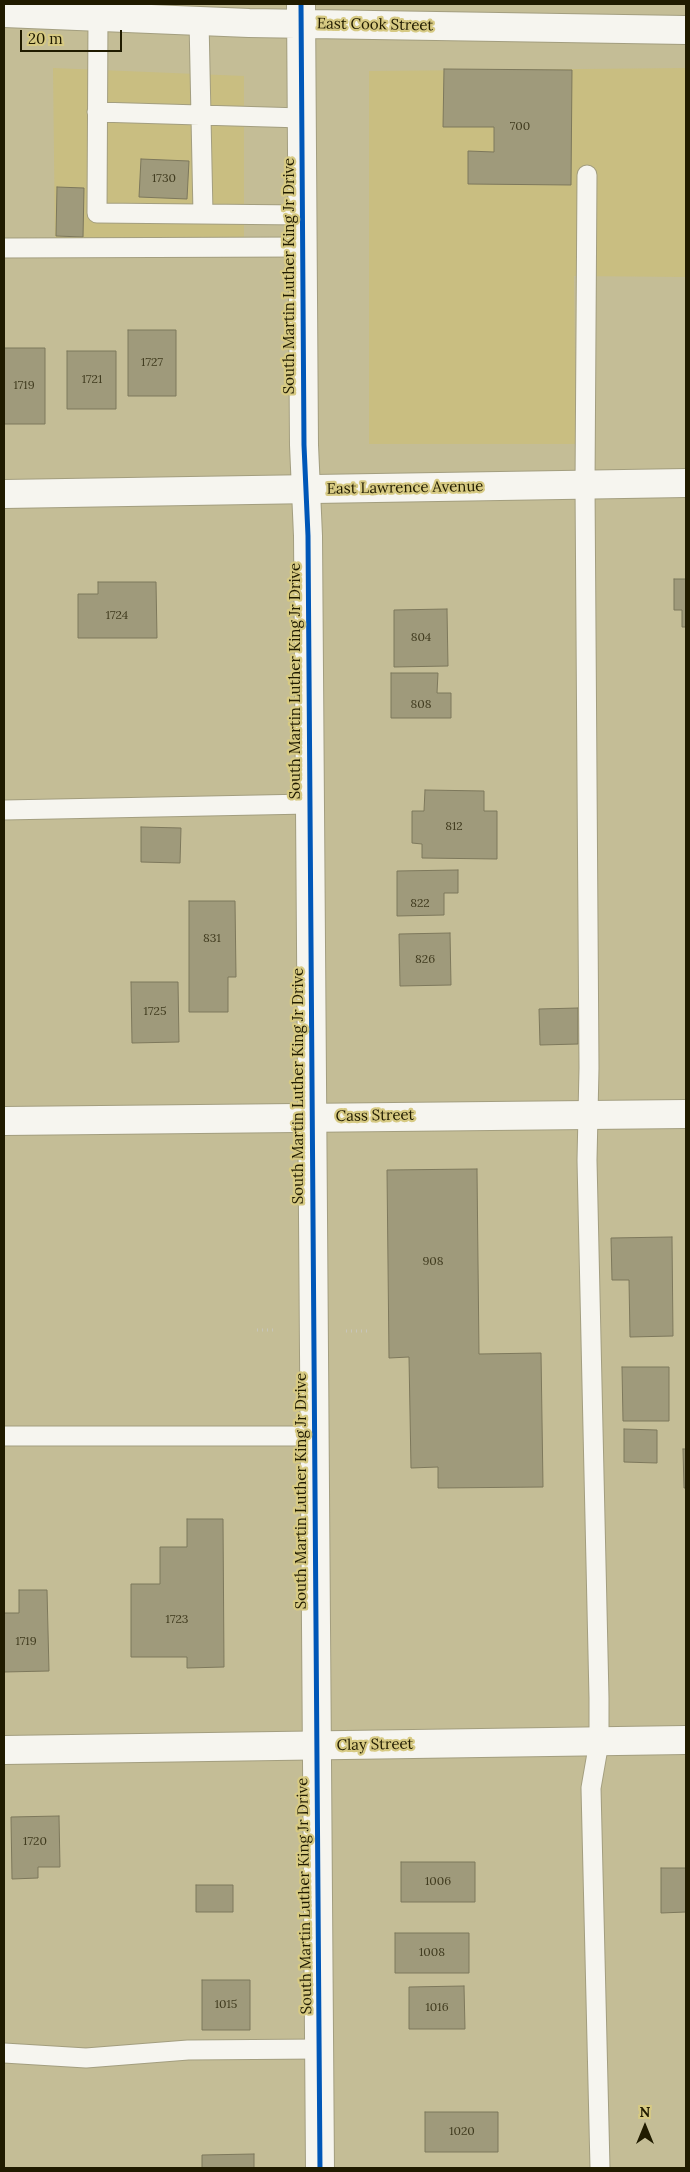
<!DOCTYPE html>
<html>
<head>
<meta charset="utf-8">
<style>
  body { margin:0 }
  #map { position:relative; width:690px; height:2172px; overflow:hidden; background:#c4bd96; font-family:Lora,serif }
  canvas { display:block }
  .frame { position:absolute; inset:0; border:5px solid #201b00; pointer-events:none }
  .north { position:absolute; left:620px; top:2102px; width:50px; height:50px; -webkit-text-stroke:4px #d7ca83; paint-order:stroke; rotate:0deg; font-size:14px; font-weight:700; line-height:20px; text-align:center; color:#201b00 }
  .north::after { content:''; display:block; margin:auto; width:18px; height:22px; background:#201b00; clip-path:polygon(50% 0,100% 100%,50% 72%,0 100%) }
  .scale { position:absolute; left:20px; top:30px; width:102px; height:22px; box-sizing:border-box; border:2px solid #201b00; border-top:0; padding-left:6px; font-size:15px; line-height:18px; white-space:nowrap; color:#201b00; -webkit-text-stroke:4px #d7ca83; paint-order:stroke }
</style>
</head>
<body>
<div id="map">
<canvas width="690" height="2172"></canvas>
<div class="frame"></div>
<div class="north">N</div>
<div class="scale">20 m</div>
</div>
<script>
const ctx = document.querySelector('canvas').getContext('2d');
ctx.lineJoin = 'round';
function fillPath(path, color) { ctx.fillStyle = color; ctx.fill(path, 'evenodd'); }
const toPath = rows => new Path2D(rows.map(r => 'M' + r).join(''));
function strokePath(path, color, width, dash) { ctx.strokeStyle = color; ctx.lineWidth = width; ctx.lineCap = dash ? 'butt' : 'round'; ctx.setLineDash(dash || []); ctx.stroke(path); }
function write(font, color, halo, rows, align = 'center') {
  ctx.font = font + ' Lora,serif'; ctx.lineWidth = 4.5; ctx.setLineDash([]); ctx.textBaseline = 'middle'; ctx.strokeStyle = halo; ctx.fillStyle = color; for (const [text, x, y, turn = 0] of rows) {
    ctx.save(); ctx.translate(x, y); ctx.rotate((+turn || 0) * Math.PI / 180); ctx.textAlign = isNaN(turn) ? turn : align; if (halo) ctx.strokeText(text, 0, 0); ctx.fillText(text, 0, 0); ctx.restore();
  }
}
fillPath(toPath([
  [53,68,244,76,244,237,55,240],
  [686,68,686,277,574,276,576,444,369,444,369,71]
]), '#c9be81');
const building = toPath([
  [444,69,572,70,571,185,468,184,468,151,494,152,494,127,443,127,444,69],
  [141,159,189,161,187,199,139,197,141,159],
  [57,187,84,188,83,237,56,236,57,187],
  [128,330,176,330,176,396,128,396,128,330],
  [4,348,45,348,45,424,4,424,4,348],
  [67,351,116,351,116,409,67,409,67,351],
  [674,579,686,579,686,627,682,627,682,610,674,610,674,579],
  [98,582,156,582,157,638,78,638,78,594,98,594,98,582],
  [447,609,448,666,394,667,394,610,447,609],
  [391,673,438,673,437,693,451,693,451,718,391,718,391,673],
  [425,790,484,791,484,811,497,811,497,859,422,858,422,844,412,843,412,811,424,811,425,790],
  [141,827,181,828,180,863,141,862,141,827],
  [458,870,458,893,444,893,444,915,397,916,397,871,458,870],
  [189,901,235,901,236,977,228,977,228,1012,189,1012,189,901],
  [450,933,451,985,400,986,399,934,450,933],
  [131,982,178,982,179,1042,132,1043,131,982],
  [578,1008,578,1044,540,1045,539,1009,578,1008],
  [477,1169,479,1354,541,1353,543,1487,438,1488,438,1467,411,1468,409,1357,389,1358,387,1170,477,1169],
  [672,1237,673,1336,630,1337,629,1280,612,1280,611,1238,672,1237],
  [622,1367,669,1367,669,1421,623,1421,622,1367],
  [624,1429,657,1430,657,1463,624,1462,624,1429],
  [683,1449,686,1449,686,1488,684,1488,683,1449],
  [187,1519,223,1519,224,1667,187,1668,187,1657,131,1657,131,1584,160,1584,160,1547,187,1547,187,1519],
  [19,1590,47,1590,49,1671,4,1672,4,1613,19,1613,19,1590],
  [59,1816,60,1867,38,1867,38,1878,12,1879,11,1817,59,1816],
  [401,1862,475,1862,475,1902,401,1902,401,1862],
  [661,1868,686,1868,686,1912,661,1913,661,1868],
  [196,1885,233,1885,233,1912,196,1912,196,1885],
  [395,1933,469,1933,469,1973,395,1973,395,1933],
  [202,1980,250,1980,250,2030,202,2030,202,1980],
  [464,1986,465,2029,409,2029,409,1987,464,1986],
  [425,2112,498,2112,498,2152,425,2152,425,2112],
  [254,2154,254,2168,202,2168,202,2155,254,2154]
]);
fillPath(building, '#9f9a7b');
strokePath(building, '#7d785c', 1);
const service = toPath([
  [98,17,97,213,303,215],
  [199,20,203,214],
  [97,112,302,118],
  [587,175,585,485,589,1068,587,1160,599,1698,599,1742,591,1788,600,2168],
  [4,248,303,247],
  [4,810,309,804],
  [4,1436,314,1436],
  [4,2053,86,2058,188,2050,319,2049]
]);
const minor = toPath([
  [4,494,686,483],
  [4,1121,686,1114],
  [4,1750,686,1740]
]);
const tertiary = toPath([
  [301,4,304,445,308,536,320,2168],
  [4,13,249,23,686,30]
]);
strokePath(service, '#a39e7f', 21);
strokePath(minor, '#a39e7f', 30);
strokePath(tertiary, '#a39e7f', 30);
strokePath(toPath([
  [257,1330,277,1330],
  [346,1331,369,1331]
]), '#c7c5b9', 3, [1, 4]);
strokePath(service, '#f6f5ef', 19);
strokePath(minor, '#f6f5ef', 28);
strokePath(tertiary, '#f6f5ef', 28);
strokePath(toPath([
  [301,4,304,445,308,536,320,2168]
]), '#0057b8', 5);
write('12px', '#403b1f', null, [
  ["700",520,127],
  ["1730",164,179],
  ["1727",152,363],
  ["1721",92,380],
  ["1719",24,386],
  ["1724",117,616],
  ["804",421,638],
  ["808",421,705],
  ["812",454,827],
  ["822",420,904],
  ["831",212,939],
  ["826",425,960],
  ["1725",155,1012],
  ["908",433,1262],
  ["1723",177,1620],
  ["1719",26,1642],
  ["1720",35,1842],
  ["1006",438,1882],
  ["1008",432,1953],
  ["1015",226,2005],
  ["1016",437,2008],
  ["1020",462,2132]
]);
write('15px', '#201b00', '#d7ca83', [
  ["East Cook Street",375,25,1],
  ["South Martin Luther King Jr Drive",290,276,-90],
  ["East Lawrence Avenue",405,488,-1],
  ["South Martin Luther King Jr Drive",296,681,-90],
  ["South Martin Luther King Jr Drive",299,1086,-90],
  ["Cass Street",375,1116,-1],
  ["South Martin Luther King Jr Drive",302,1491,-90],
  ["Clay Street",375,1745,-1],
  ["South Martin Luther King Jr Drive",305,1896,-91]
]);
</script>
</body>
</html>
